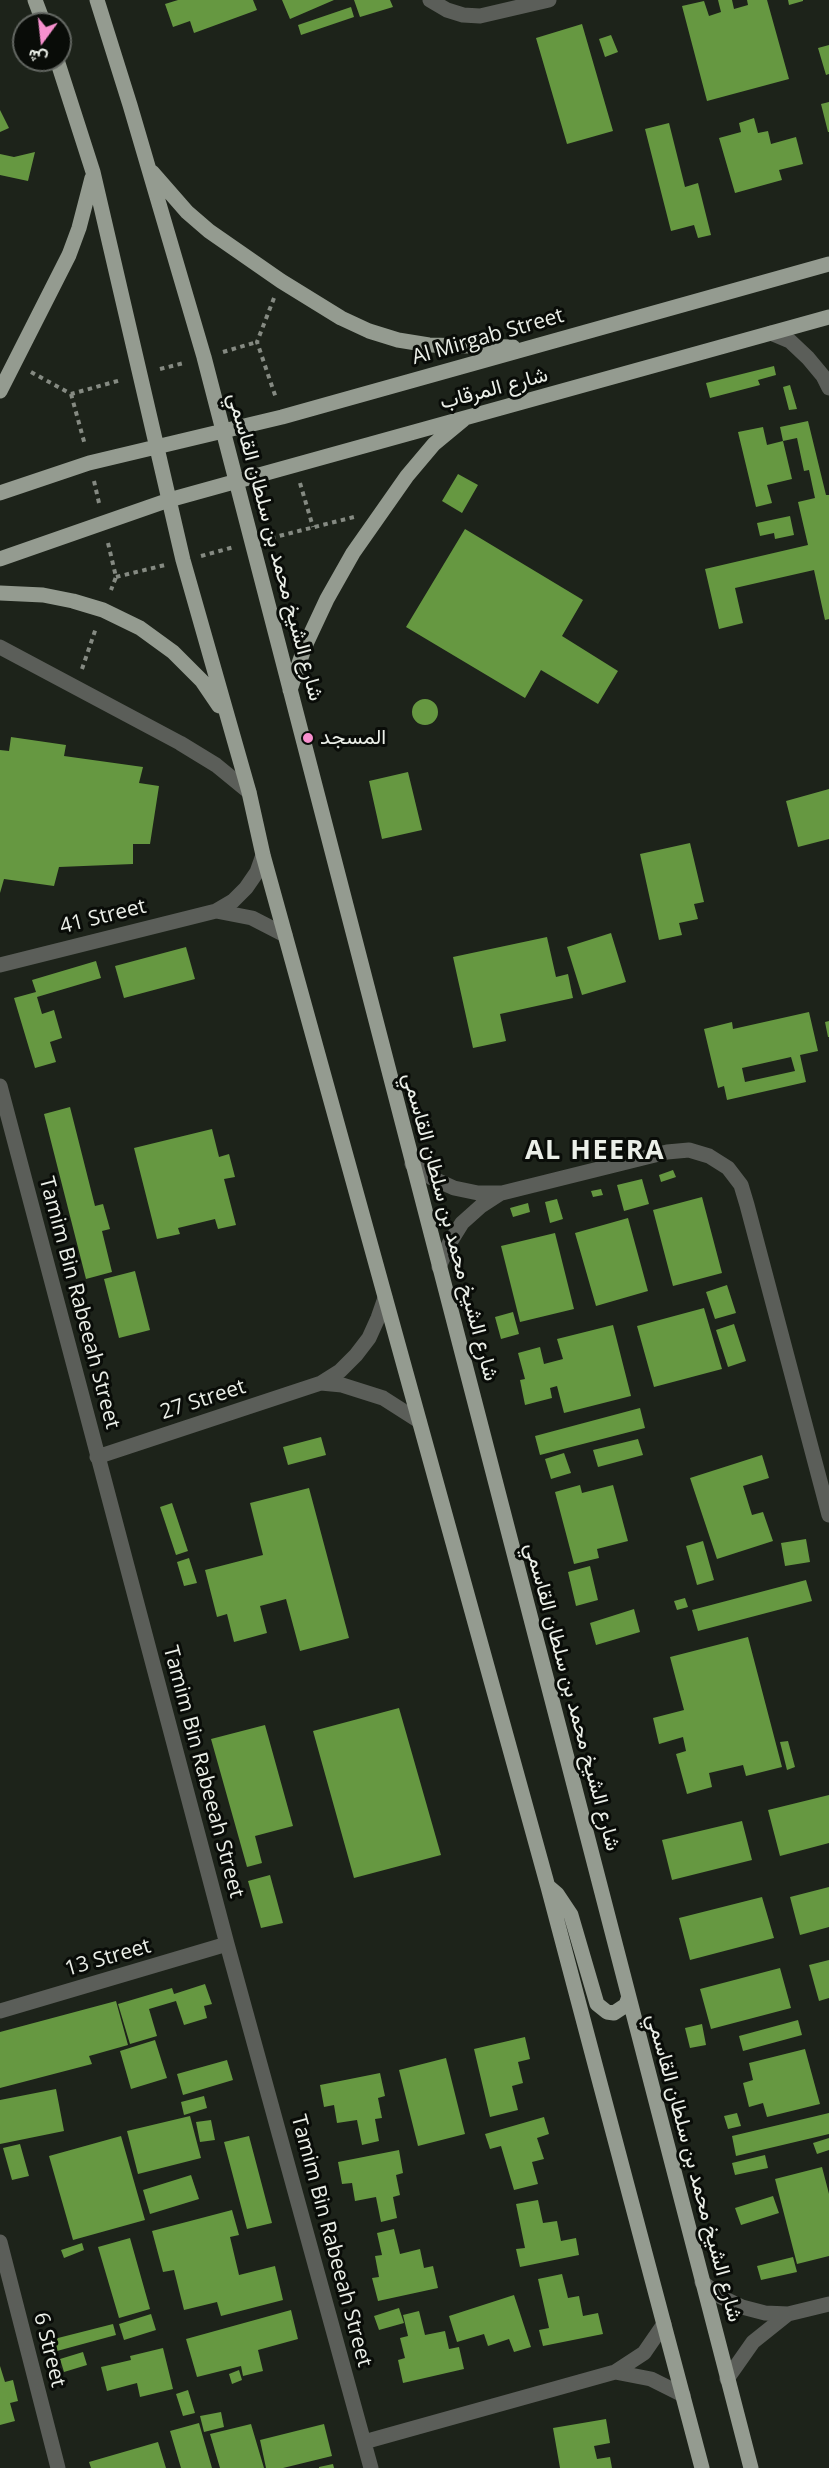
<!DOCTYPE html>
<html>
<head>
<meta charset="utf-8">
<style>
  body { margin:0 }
  #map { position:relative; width:829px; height:2468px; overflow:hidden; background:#1d231a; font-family:"Open Sans",Vazirmatn,sans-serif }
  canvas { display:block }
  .north { position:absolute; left:12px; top:12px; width:60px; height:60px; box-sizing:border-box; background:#090c08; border:2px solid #636762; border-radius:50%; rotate:195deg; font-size:16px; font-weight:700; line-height:24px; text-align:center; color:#ebefe8 }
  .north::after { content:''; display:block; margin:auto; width:21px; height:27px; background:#f790ce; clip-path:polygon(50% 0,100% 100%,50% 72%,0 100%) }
</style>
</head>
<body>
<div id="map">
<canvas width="829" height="2468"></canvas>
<div class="north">ش</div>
</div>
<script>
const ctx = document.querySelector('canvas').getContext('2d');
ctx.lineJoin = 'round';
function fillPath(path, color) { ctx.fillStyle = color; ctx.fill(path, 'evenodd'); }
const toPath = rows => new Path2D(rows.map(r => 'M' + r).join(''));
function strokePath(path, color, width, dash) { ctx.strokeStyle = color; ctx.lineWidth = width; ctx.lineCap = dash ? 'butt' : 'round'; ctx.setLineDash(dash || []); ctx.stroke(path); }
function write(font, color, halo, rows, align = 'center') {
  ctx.font = font + ' "Open Sans",Vazirmatn,sans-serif'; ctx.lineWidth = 6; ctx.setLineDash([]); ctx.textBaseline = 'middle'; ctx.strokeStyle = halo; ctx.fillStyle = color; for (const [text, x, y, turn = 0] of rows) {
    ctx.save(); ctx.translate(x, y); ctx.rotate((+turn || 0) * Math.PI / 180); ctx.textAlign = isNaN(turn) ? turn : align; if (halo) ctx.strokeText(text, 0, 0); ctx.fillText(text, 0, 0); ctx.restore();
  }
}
fillPath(toPath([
  [178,0,253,0,257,10,194,33,190,21,173,27,165,4],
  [282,0,334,0,290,19],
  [354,0,390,0,393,7,360,17],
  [718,0,732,0,734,9,748,5,747,0,767,0,789,79,707,101,682,6,704,1,709,16,721,12],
  [788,0,803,0,803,1,789,5],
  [351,7,354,17,301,35,298,25],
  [582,24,613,131,567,144,536,38],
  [611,35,618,52,605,57,599,39],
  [829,45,829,74,826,75,818,48],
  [829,102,829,132,828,132,821,104],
  [0,110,9,128,0,132],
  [754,118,758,133,768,131,771,144,796,137,803,164,779,170,782,180,735,193,719,138,741,132,739,123],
  [669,123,685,187,698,183,711,235,698,238,694,225,671,231,645,129],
  [35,152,28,181,0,175,0,154,14,157],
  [774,366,776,375,758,380,760,385,710,398,706,383],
  [790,385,797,409,789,410,783,387],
  [808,421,826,495,829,495,829,619,825,620,814,570,735,588,743,623,719,629,705,569,808,545,798,502,815,498,809,470,804,471,797,438,783,441,780,427],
  [763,427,767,445,783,441,792,479,767,485,772,503,756,507,738,432],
  [458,474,478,485,462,513,442,501],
  [790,516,794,535,775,539,774,533,760,536,757,523],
  [465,529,583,600,562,636,618,671,598,704,541,670,525,698,406,627],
  '412 712a13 13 0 1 1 26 0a13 13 0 1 1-26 0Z',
  [11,737,66,745,64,756,143,767,139,783,159,786,150,844,133,844,133,864,59,867,54,886,4,879,0,893,0,750,9,751],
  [408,772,422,830,382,839,369,781],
  [829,789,829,839,798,847,786,801],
  [690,843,704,902,694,904,698,919,679,923,682,935,659,940,640,854],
  [611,933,626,982,582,995,567,947],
  [547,937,556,977,568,974,573,998,500,1014,506,1041,473,1048,453,957],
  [186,947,195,979,124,998,115,966],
  [96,961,101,978,37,997,42,1014,54,1010,62,1038,50,1042,56,1062,35,1068,14,998,36,992,32,980],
  [809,1012,818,1051,800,1055,806,1082,727,1100,724,1086,718,1088,704,1029,732,1022,733,1029],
  [791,1057,795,1071,745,1082,742,1068],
  [829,1021,829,1037,828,1037,825,1022],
  [70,1107,95,1206,103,1204,110,1229,102,1231,112,1272,86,1279,44,1114],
  [212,1129,219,1157,229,1154,235,1177,224,1179,236,1225,218,1229,215,1219,178,1228,180,1234,157,1239,134,1148],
  [673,1170,676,1177,661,1182,659,1175],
  [642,1179,649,1204,624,1211,617,1185],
  [601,1189,603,1195,593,1197,591,1191],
  [702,1197,722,1273,673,1286,653,1210],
  [557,1199,563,1219,550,1223,545,1202],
  [528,1203,530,1212,513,1217,510,1208],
  [628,1218,648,1291,596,1306,575,1233],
  [555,1233,574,1309,520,1322,501,1246],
  [135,1271,150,1330,119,1338,104,1279],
  [727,1285,736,1313,715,1319,706,1292],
  [704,1308,722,1369,654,1387,637,1326],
  [513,1312,519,1334,501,1339,495,1317],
  [734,1324,746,1361,728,1367,716,1330],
  [613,1325,631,1396,564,1413,557,1386,550,1388,552,1398,525,1405,520,1380,525,1379,518,1353,540,1347,544,1364,563,1359,557,1339],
  [640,1408,645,1428,540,1455,535,1436],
  [321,1437,326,1455,288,1465,283,1447],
  [638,1439,643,1455,598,1467,593,1450],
  [564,1453,571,1473,551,1479,545,1459],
  [762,1455,769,1478,743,1486,752,1515,763,1512,773,1541,717,1559,690,1478],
  [580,1485,582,1493,613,1485,628,1541,597,1549,599,1558,574,1564,555,1492],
  [309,1488,349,1638,300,1651,286,1599,260,1606,267,1633,234,1642,227,1614,217,1617,205,1570,263,1555,250,1503],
  [172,1503,188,1551,176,1555,160,1507],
  [806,1539,810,1562,785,1566,781,1543],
  [703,1541,714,1580,697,1585,686,1546],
  [189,1558,197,1583,184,1586,177,1562],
  [590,1566,598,1600,576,1606,568,1572],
  [806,1580,812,1601,698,1631,692,1610],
  [685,1598,688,1607,677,1610,674,1601],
  [634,1609,640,1632,596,1645,590,1623],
  [748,1637,782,1767,746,1776,743,1765,709,1773,712,1787,687,1794,676,1754,686,1751,683,1737,659,1744,653,1718,684,1710,670,1657],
  [399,1708,441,1855,354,1878,313,1731],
  [265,1725,293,1826,255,1836,262,1863,247,1867,211,1739],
  [788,1741,795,1767,787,1770,780,1742],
  [829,1795,829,1843,780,1856,768,1810],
  [742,1821,752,1860,672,1880,662,1840],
  [270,1875,283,1923,261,1928,248,1881],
  [829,1887,829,1927,800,1935,790,1897],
  [762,1897,774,1938,690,1960,679,1918],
  [829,1960,829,1998,819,2001,809,1965],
  [780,1968,791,2008,711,2029,700,1989],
  [205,1984,212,2004,204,2006,207,2018,184,2025,176,2001,149,2009,157,2036,130,2044,118,2004,172,1988,174,1994],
  [116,2001,128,2045,89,2056,92,2064,0,2088,0,2032],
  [798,2020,802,2035,743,2051,739,2036],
  [702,2024,706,2045,690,2048,685,2028],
  [525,2037,530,2059,518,2062,523,2083,512,2086,518,2110,490,2117,474,2049],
  [155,2040,167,2078,131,2089,120,2051],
  [805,2049,820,2104,767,2117,763,2103,749,2107,743,2083,753,2080,749,2063],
  [446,2058,465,2134,418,2146,399,2070],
  [227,2060,233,2080,183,2095,177,2074],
  [380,2073,385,2096,378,2098,382,2118,375,2119,379,2141,362,2145,357,2120,337,2123,334,2105,324,2107,320,2085],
  [56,2089,64,2131,0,2144,0,2100],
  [204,2096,207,2108,184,2115,181,2102],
  [737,2113,741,2126,728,2129,724,2116],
  [829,2113,829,2134,736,2156,732,2136],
  [190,2116,201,2158,138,2174,127,2131],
  [544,2117,549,2134,537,2138,544,2159,532,2162,538,2184,514,2190,501,2146,490,2149,485,2134],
  [211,2120,215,2140,200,2142,196,2122],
  [121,2136,145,2220,73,2240,49,2156],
  [249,2136,272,2223,247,2229,224,2142],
  [829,2138,829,2150,817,2154,813,2143],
  [20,2144,29,2176,12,2180,3,2148],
  [399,2150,403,2173,396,2175,400,2195,393,2197,397,2218,381,2222,376,2197,355,2201,352,2183,342,2184,338,2162],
  [765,2155,768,2168,735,2175,732,2163],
  [822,2167,829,2194,829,2256,797,2264,775,2179],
  [191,2175,199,2199,150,2214,143,2190],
  [773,2196,779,2213,741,2225,735,2208],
  [538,2200,543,2223,557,2221,561,2241,576,2238,579,2255,520,2267,516,2249,525,2248,516,2204],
  [232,2210,239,2235,230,2237,239,2275,275,2266,283,2300,221,2316,217,2302,184,2310,174,2270,163,2272,152,2231],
  [394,2229,400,2254,420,2249,424,2268,433,2266,438,2288,378,2301,372,2278,379,2277,375,2256,382,2255,377,2233],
  [130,2238,150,2309,119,2318,98,2247],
  [82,2243,84,2250,64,2258,61,2250],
  [793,2257,797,2272,761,2280,757,2266],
  [562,2274,568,2298,579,2296,583,2316,598,2313,603,2334,543,2346,539,2330,549,2328,538,2279],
  [514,2295,531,2347,514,2352,509,2339,488,2346,484,2334,457,2342,449,2316],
  [399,2308,404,2323,379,2330,374,2316],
  [291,2310,298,2339,258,2350,263,2371,243,2376,241,2366,197,2377,186,2339],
  [419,2311,425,2335,445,2331,449,2349,459,2347,464,2369,403,2383,398,2360,405,2358,400,2338,408,2336,403,2315],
  [151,2314,156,2330,124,2340,119,2324],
  [113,2324,116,2335,57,2351,54,2339],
  [163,2348,173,2389,140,2397,137,2383,107,2391,101,2367,131,2360,130,2356],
  [83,2352,87,2365,64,2372,60,2359],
  [0,2366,5,2382,13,2380,18,2401,10,2403,15,2421,0,2425],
  [239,2370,242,2380,232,2384,229,2374],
  [188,2390,195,2413,183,2416,176,2394],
  [221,2412,224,2427,204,2432,200,2416],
  [606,2419,610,2443,594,2446,597,2459,610,2457,612,2468,560,2468,553,2428],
  [199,2423,212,2468,181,2468,170,2431],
  [251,2424,264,2468,220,2468,210,2434],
  [324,2424,332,2456,283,2468,266,2468,260,2440],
  [158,2442,166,2468,91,2468,89,2462],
  [333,2464,334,2468,319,2468,319,2467]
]), '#669841');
strokePath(toPath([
  [274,298,257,342,276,398],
  [223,352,257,342],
  [160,369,184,363],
  [31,372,71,394,121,380],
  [71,394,85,445],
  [94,481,99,503],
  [300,483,313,527],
  [271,538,354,517],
  [108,543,116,577,111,590],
  [201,556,234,547],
  [116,577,165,565],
  [82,669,96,628]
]), '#858a82', 4, [4.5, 4.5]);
strokePath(toPath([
  [430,0,447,10,463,15,480,16,549,0],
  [771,333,790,341,808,358,823,376,829,388],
  [0,647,180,743,216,765,249,792],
  [216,911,252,918,285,935],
  [0,965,216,911,233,901,246,888,257,872,263,855],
  [0,1086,227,1944,371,2468],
  [412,1164,432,1178,454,1188,478,1193,502,1193,667,1152,689,1150,709,1156,728,1168,741,1185,747,1205,829,1515],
  [439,1267,449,1244,462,1223,481,1206,501,1193],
  [321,1383,342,1385,383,1398,419,1421],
  [97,1457,321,1383,340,1371,356,1355,369,1338,378,1318,385,1298],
  [0,2011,227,1944],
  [0,2242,58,2468],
  [702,2282,721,2297,742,2307,765,2313,788,2314,829,2304],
  [615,2372,651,2379,683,2395],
  [727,2379,753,2342,788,2314],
  [364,2442,615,2372,644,2353,664,2324]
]), '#5b5e59', 15);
strokePath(toPath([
  [35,0,44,24],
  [97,0,130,105,204,357,751,2468],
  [57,60,93,172,183,560,249,792,263,855,548,1887,702,2468],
  [152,172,187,212,209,231,281,281,341,318,369,331,398,340,429,345,513,347],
  [0,391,69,255,79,228,92,178],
  [0,493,89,463,282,417,829,264],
  [0,559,169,500,829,317],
  [0,593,43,595,73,601,103,610,140,628,173,652,202,681,219,706],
  [290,690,305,646,327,599,353,553,407,476,434,444,463,420],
  [550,1888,557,1894,571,1915,597,2004,607,2012,614,2013,626,2005,628,1999]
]), '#949b90', 15);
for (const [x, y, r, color] of [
  [308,738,6,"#f790ce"]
]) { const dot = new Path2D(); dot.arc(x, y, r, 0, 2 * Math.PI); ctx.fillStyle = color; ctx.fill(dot); strokePath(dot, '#090c08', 2); }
write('21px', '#ebefe8', '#090c08', [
  ["Al Mirgab Street",488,337,-16],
  ["شارع المرقاب",494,389,-15],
  ["شارع الشيخ محمد بن سلطان القاسمي",275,547,75],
  ["41 Street",103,917,-14],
  ["شارع الشيخ محمد بن سلطان القاسمي",450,1227,75],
  ["Tamim Bin Rabeeah Street",79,1303,75],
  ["27 Street",203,1400,-18],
  ["شارع الشيخ محمد بن سلطان القاسمي",572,1697,75],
  ["Tamim Bin Rabeeah Street",203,1772,75],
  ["13 Street",108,1958,-16],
  ["شارع الشيخ محمد بن سلطان القاسمي",694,2168,75],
  ["Tamim Bin Rabeeah Street",331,2241,75],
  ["6 Street",49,2350,76]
]);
write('21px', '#ebefe8', '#090c08', [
  ["المسجد",320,738]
], 'left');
ctx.letterSpacing = '1.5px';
write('bold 27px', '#ebefe8', '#090c08', [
  ["AL HEERA",595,1151]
]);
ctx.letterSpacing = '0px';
</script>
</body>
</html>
